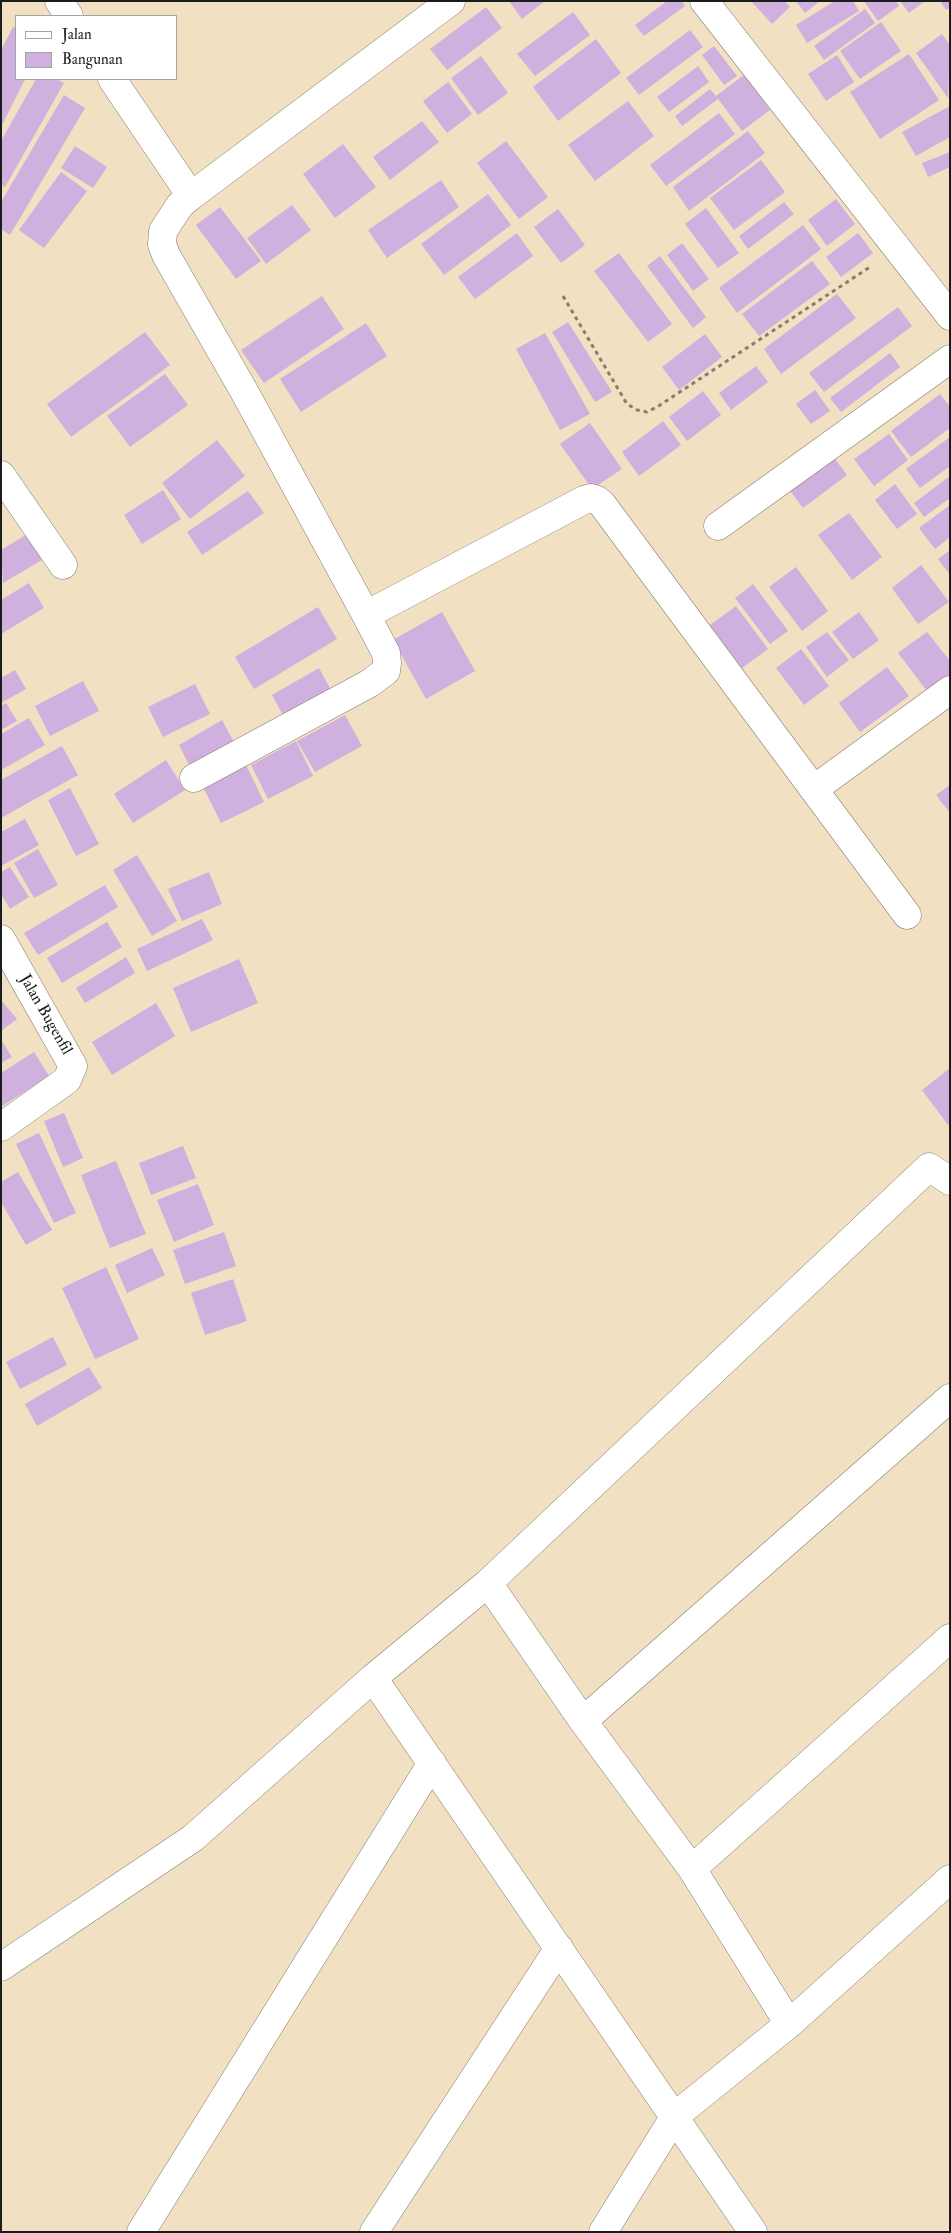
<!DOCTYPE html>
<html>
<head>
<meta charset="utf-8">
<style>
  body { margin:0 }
  #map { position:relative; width:951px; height:2233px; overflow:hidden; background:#f1e0c2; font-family:"IM FELL Double Pica",serif }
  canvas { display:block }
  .frame { position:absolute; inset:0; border:2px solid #1c1c1c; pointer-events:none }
  .legend { position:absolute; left:15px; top:15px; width:162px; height:65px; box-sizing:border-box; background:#fff; border:1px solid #a4a4a4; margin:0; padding:6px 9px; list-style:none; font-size:15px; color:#1c1c1c }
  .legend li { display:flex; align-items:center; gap:10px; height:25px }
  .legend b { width:25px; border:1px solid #a4a4a4 }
</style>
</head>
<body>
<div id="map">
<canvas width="951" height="2233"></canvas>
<div class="frame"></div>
<ul class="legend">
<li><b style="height:6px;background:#fff"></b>Jalan</li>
<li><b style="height:14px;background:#cfb0de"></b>Bangunan</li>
</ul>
</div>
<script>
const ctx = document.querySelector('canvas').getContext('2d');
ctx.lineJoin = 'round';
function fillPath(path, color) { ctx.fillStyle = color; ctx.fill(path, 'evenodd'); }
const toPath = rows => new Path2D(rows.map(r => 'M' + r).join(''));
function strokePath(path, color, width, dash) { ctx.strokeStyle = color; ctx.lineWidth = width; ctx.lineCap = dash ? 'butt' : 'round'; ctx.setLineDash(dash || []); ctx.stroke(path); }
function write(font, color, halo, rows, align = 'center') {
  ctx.font = font + ' "IM FELL Double Pica",serif'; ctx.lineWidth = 4; ctx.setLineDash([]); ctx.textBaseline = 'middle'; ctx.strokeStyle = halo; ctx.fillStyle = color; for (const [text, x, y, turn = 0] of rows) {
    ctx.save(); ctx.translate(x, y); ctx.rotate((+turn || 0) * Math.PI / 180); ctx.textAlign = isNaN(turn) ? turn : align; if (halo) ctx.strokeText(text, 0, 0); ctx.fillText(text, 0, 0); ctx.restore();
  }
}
fillPath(toPath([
  [509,1,545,1,522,19],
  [667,1,682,1,685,6,644,36,635,25],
  [751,1,785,1,790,7,772,24],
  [796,1,820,1,805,13],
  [835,1,853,1,859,11,807,43,796,25],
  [864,1,896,1,899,6,878,21],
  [900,1,925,1,909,13],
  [940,1,950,1,950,8,946,10],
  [486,7,502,28,447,70,430,49],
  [865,9,875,23,824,60,814,46],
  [573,12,590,35,535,76,517,54],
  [881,22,901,51,860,79,840,51],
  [13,27,16,28,16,79,25,79,1,127,1,50],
  [690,30,703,47,639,95,626,78],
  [942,34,950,45,948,98,916,53],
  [596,39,621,73,558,121,533,87],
  [714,46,737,76,724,85,702,55],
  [909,54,939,100,880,139,850,92],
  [837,55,854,82,826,101,808,74],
  [481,56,508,93,478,115,451,78],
  [698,66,709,82,669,112,657,97],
  [744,75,770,110,742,131,716,96],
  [36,79,56,79,64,83,5,187,1,185,1,141],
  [448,82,472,114,447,133,423,101],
  [710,89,718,99,682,126,675,116],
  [64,95,85,108,10,235,1,229,1,202],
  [628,101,654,136,595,181,568,145],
  [950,106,950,137,916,156,902,132],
  [719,113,735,134,666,186,650,165],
  [422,121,439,142,390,180,373,157],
  [748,131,765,153,689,211,673,187],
  [506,141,548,197,519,219,477,163],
  [343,144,376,187,335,218,303,174],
  [75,146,107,167,93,188,61,168],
  [950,152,950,167,928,177,922,163],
  [761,160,785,192,734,230,710,198],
  [61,172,87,191,44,248,19,230],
  [441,180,459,207,387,258,368,230],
  [488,194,511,225,444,275,421,244],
  [836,199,855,224,827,246,808,220],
  [784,202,794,214,748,249,739,236],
  [292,205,311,230,266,264,247,238],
  [220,207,261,261,236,279,196,225],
  [706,208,739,253,718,268,685,224],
  [558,209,585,245,561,263,534,227],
  [803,225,821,249,737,313,719,288],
  [517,233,533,256,475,299,458,277],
  [858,233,873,253,841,277,826,257],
  [682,243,709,279,693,291,667,255],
  [619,253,672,324,648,342,594,271],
  [660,256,706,317,693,328,647,266],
  [812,261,830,284,759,336,742,314],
  [837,294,856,318,781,374,764,349],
  [322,296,344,329,264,383,241,350],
  [898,307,912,326,824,392,809,373],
  [568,322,612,392,595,402,552,332],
  [366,323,387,356,301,412,280,379],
  [145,332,170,365,71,437,47,404],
  [545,333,590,414,560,430,516,349],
  [705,334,722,357,679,390,662,367],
  [890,353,900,367,841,412,830,398],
  [756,366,768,382,731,410,719,393],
  [165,374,188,405,130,447,107,416],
  [815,390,830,411,811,424,796,404],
  [703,391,721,415,687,441,669,417],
  [940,394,950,407,950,428,911,457,891,431],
  [663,421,681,445,639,476,622,452],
  [590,423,622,469,592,489,560,444],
  [889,434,908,460,874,486,854,459],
  [950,437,950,466,920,488,906,469],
  [217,440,245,476,190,519,162,483],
  [829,451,847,475,803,508,785,484],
  [950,476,950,498,924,517,914,503],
  [895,484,917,514,897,529,875,500],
  [163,490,181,519,142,544,124,515],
  [248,491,264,513,202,555,187,532],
  [950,505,950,537,935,549,919,528],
  [849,513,882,557,852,580,818,535],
  [26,535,42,560,3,583,1,550],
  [950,550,950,575,938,559],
  [921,565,949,602,918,624,892,588],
  [796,567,828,611,802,631,769,587],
  [29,583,44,608,1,634,1,600],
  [753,584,788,631,770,644,735,598],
  [736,606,768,649,742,668,710,625],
  [318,607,337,639,254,689,235,657],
  [442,612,475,671,426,699,393,640],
  [859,612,879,640,853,659,832,632],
  [827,632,849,660,827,677,806,647],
  [927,632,950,661,950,680,930,695,898,653],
  [801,649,829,686,804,705,776,668],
  [887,667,909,696,860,732,839,703],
  [319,668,333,694,286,721,272,695],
  [15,670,26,689,1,703,1,678],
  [83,681,99,711,50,736,35,706],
  [195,684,210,714,163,737,148,707],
  [6,703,17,721,1,730,1,706],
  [345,715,362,746,315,772,297,741],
  [29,718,45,745,1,770,1,734],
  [222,720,237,748,193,773,179,745],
  [296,741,313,776,268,799,251,765],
  [62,746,78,775,1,818,1,780],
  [166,760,185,790,133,823,114,794],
  [246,765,264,802,221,823,203,787],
  [950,785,950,813,936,795],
  [70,788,99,844,76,856,48,800],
  [25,819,39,845,1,866,1,832],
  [38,849,58,885,34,898,14,863],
  [137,855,177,921,152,936,113,870],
  [10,867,29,897,10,909,1,894,1,872],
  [209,872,222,904,182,921,168,889],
  [105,885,118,907,38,955,24,933],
  [202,919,213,940,147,971,137,949],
  [107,922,122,947,62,983,47,958],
  [126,957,135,973,85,1003,76,988],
  [239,959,258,1003,191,1032,173,988],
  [1,1000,17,1019,1,1031],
  [156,1003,175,1036,112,1075,92,1042],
  [1,1040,12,1057,1,1063],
  [34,1052,49,1076,1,1107,1,1073],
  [950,1068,950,1124,948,1125,922,1090],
  [64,1113,83,1158,63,1167,44,1121],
  [39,1133,76,1213,54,1223,16,1144],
  [183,1146,196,1178,151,1195,139,1163],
  [116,1161,146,1234,110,1248,81,1175],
  [18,1172,52,1230,26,1245,1,1202,1,1182],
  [198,1184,214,1225,174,1242,157,1200],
  [224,1232,236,1266,185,1284,173,1250],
  [152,1248,165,1275,127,1293,115,1265],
  [106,1267,139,1339,95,1359,62,1288],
  [233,1279,247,1321,205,1335,191,1293],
  [53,1337,67,1365,20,1389,6,1362],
  [89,1367,102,1388,37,1426,25,1404]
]), '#cfb0de');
const street = toPath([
  [59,1,69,16],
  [704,1,950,316],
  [112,79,191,196],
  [1,475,63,565],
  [718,526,950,359],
  [366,615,584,500,591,498,597,500,602,504,907,915],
  [194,778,370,683,386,671,387,663,386,653,366,615,244,391,166,255,162,244,163,231,180,205,191,196,451,1],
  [814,789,950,690],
  [1,939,73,1066,67,1080,1,1127],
  [488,1583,583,1721,692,1869,789,2024],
  [373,1678,488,1583,929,1167,950,1181],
  [583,1721,950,1398],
  [692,1869,950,1638],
  [1,1967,193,1838,373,1678,753,2232],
  [141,2232,432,1763],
  [374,2232,559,1948],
  [603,2232,675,2116,789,2024,950,1879]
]);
strokePath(street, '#867e6f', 29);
strokePath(toPath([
  [563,296,627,404,637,410,647,412,657,407,870,267]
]), '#867e6f', 3, [4, 4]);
strokePath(street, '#fff', 28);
write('16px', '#1c1c1c', '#fff', [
  ["Jalan Bugenfil",45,1015,60]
]);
</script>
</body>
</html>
